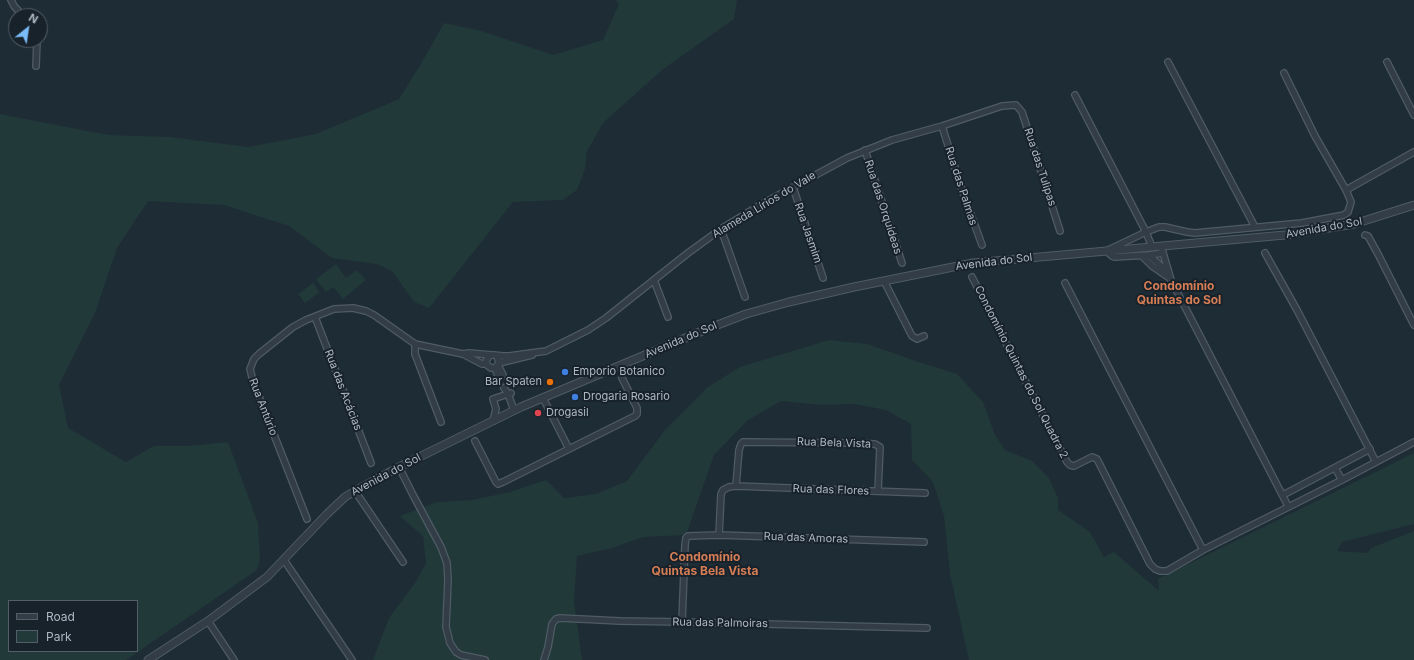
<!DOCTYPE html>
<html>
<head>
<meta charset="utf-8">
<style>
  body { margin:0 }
  #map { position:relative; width:1414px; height:660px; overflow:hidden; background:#1e2c36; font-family:Inter,sans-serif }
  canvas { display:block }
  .legend { position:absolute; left:8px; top:600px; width:130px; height:52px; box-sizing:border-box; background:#18222b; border:1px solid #535e68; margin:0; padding:5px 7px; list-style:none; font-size:12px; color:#acb8c4 }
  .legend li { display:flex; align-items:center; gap:8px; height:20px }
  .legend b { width:20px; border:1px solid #535e68 }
  .north { position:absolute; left:8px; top:8px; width:40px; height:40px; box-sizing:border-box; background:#18222b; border:1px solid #535e68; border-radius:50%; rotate:30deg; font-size:11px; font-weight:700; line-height:16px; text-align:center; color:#acb8c4 }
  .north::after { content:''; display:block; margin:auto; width:14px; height:18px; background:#7abcfa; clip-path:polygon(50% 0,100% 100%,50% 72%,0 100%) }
</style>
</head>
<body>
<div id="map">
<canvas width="1414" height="660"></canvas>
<ul class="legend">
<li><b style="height:5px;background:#323d47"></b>Road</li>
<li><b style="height:11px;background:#213938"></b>Park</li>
</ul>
<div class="north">N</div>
</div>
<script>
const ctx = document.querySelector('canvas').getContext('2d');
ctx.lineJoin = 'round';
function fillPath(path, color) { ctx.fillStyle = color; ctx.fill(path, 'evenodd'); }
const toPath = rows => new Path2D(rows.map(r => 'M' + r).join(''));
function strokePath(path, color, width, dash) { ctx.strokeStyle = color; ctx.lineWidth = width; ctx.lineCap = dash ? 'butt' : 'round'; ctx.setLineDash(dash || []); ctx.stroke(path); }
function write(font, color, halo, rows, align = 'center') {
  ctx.font = font + ' Inter,sans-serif'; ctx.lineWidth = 4; ctx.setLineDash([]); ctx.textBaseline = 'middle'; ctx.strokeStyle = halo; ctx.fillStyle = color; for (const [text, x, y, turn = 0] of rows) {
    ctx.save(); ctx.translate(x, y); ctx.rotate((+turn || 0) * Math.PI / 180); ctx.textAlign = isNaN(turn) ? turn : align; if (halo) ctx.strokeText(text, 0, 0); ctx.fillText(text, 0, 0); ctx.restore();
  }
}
fillPath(toPath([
  [615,0,737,0,734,19,662,70,603,123,587,151,585,169,577,190,563,200,513,202,429,308,414,302,392,271,377,264,332,258,289,226,224,205,148,201,117,248,95,313,59,385,68,428,126,462,154,446,188,446,228,442,258,523,260,558,257,570,126,660,0,660,0,114,108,135,170,137,248,147,316,134,399,99,419,67,444,23,478,30,553,55,603,40,619,4],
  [9,601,137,601,137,651,9,651],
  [336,264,346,278,357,270,366,280,343,299,333,287,326,292,316,279],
  [313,283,320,292,305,303,298,294],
  [829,340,867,344,919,362,957,374,983,402,995,435,1005,450,1032,461,1049,478,1058,498,1058,510,1090,532,1104,557,1114,552,1159,591,1158,579,1414,453,1414,524,1342,542,1337,551,1368,553,1371,548,1414,531,1414,660,969,660,950,574,944,516,933,482,912,460,911,424,886,410,854,404,821,405,781,401,748,420,714,455,686,535,643,537,612,548,577,556,574,601,582,660,373,660,389,618,415,583,426,563,423,536,400,516,437,502,472,500,510,492,546,480,564,498,596,494,627,481,665,430,708,387,740,367]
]), '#213938');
strokePath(toPath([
  [503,375,507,387],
  [498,376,504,388]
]), '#33414b', 5.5, [5.5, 3]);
const minor = toPath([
  [11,0,14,6,23,16],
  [1168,62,1255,227],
  [1387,62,1414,115],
  [36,66,37,40],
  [1284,73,1315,136,1346,190],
  [1075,95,1146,232,1152,247],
  [942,126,961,187,982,245],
  [865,150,902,263],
  [793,187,823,278],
  [721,229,745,297],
  [1365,235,1368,236,1378,254,1414,325],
  [1161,246,1171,280,1288,506],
  [1265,253,1297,310,1376,462],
  [1149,255,1163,253],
  [1142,256,1152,266,1168,277],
  [972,277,1067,462,1070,465,1074,466,1092,457,1097,459,1150,564,1155,569,1160,571,1167,571,1203,550,1342,480,1414,442],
  [1170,279,1162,267,1149,255,1114,257,1112,256,1106,251,1146,232,1159,227,1165,227,1187,232,1195,233,1302,223,1344,215,1348,212,1351,202,1346,190,1414,152],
  [654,280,668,317],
  [884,281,912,336,917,339,924,336],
  [1065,283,1203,550],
  [315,317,371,463],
  [415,344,415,354,441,422],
  [463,354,469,353,492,355],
  [494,355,497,356,499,363,495,368,491,368,487,365,486,361,489,356,492,355,494,355,503,356,509,356,546,351,588,330,606,318,688,253,721,229,762,204,847,158,892,140,942,126,1002,106,1016,105,1022,112,1060,231],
  [499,363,532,355],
  [498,365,503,375],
  [495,368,498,376],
  [504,388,508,394,514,410],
  [543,398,569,449],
  [493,421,496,409,493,399,511,393],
  [475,441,496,482,498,484,503,482,635,416,637,414,637,408,622,378],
  [399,467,413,495,441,547,447,563,448,580,446,627,450,643,456,652,461,655,485,660],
  [1335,468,1342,480],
  [736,486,739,450,741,444,743,442,850,443,875,444,880,447,878,491],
  [355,491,403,562],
  [1283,495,1370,449],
  [307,519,253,381,250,369,254,359,259,354,293,327,306,320,334,309,353,308,366,311,374,315,415,344,463,354,482,364,487,364],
  [719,535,721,494,723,490,729,487,736,486,925,493],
  [284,560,352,660],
  [208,621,234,660],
  [682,622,685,545,686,538,688,536,719,535,924,542],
  [544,660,548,647,552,624,556,619,560,618,620,621,682,622,927,628]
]);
const tertiary = toPath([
  [148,660,208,621,267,577,327,514,345,497,355,491,399,467,521,407,707,329,746,314,789,302,854,287,973,263,1285,235,1354,224,1414,205]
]);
strokePath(minor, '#4f5b65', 8);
strokePath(tertiary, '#4f5b65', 9);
strokePath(minor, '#323d47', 5.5);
strokePath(tertiary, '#323d47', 7);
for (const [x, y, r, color] of [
  [565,372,4,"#3f7fe0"],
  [550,382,4,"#e8710a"],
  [575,397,4,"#3f7fe0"],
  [538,413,4,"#e0444e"]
]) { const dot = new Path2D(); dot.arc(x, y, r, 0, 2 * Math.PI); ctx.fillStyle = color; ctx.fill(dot); strokePath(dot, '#18222b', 1.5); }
write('11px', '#acb8c4', '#18222b', [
  ["Rua das Tulipas",1040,167,72],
  ["Rua das Palmas",961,186,72],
  ["Alameda Lírios do Vale",764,205,-31],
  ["Rua das Orquídeas",883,207,72],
  ["Avenida do Sol",1324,228,-10],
  ["Rua Jasmim",808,233,71],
  ["Avenida do Sol",994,262,-7],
  ["Avenida do Sol",681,340,-23],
  ["Condomínio Quintas do Sol Quadra 2",1021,372,63],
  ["Rua das Acácias",343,390,69],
  ["Rua Antúrio",263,407,69],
  ["Rua Bela Vista",834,443,2],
  ["Avenida do Sol",386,475,-28],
  ["Rua das Flores",831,490,2],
  ["Rua das Amoras",806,538,2],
  ["Rua das Palmoiras",720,623,1]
]);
write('11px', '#acb8c4', '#18222b', [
  ["Emporio Botanico",573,372],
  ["Bar Spaten",542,382,"right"],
  ["Drogaria Rosario",583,397],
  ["Drogasil",546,413]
], 'left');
write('bold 12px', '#d57d55', '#18222b', [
  ["Condomínio",1179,286],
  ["Quintas do Sol",1179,300],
  ["Condomínio",705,557],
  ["Quintas Bela Vista",705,571]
]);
</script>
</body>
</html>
